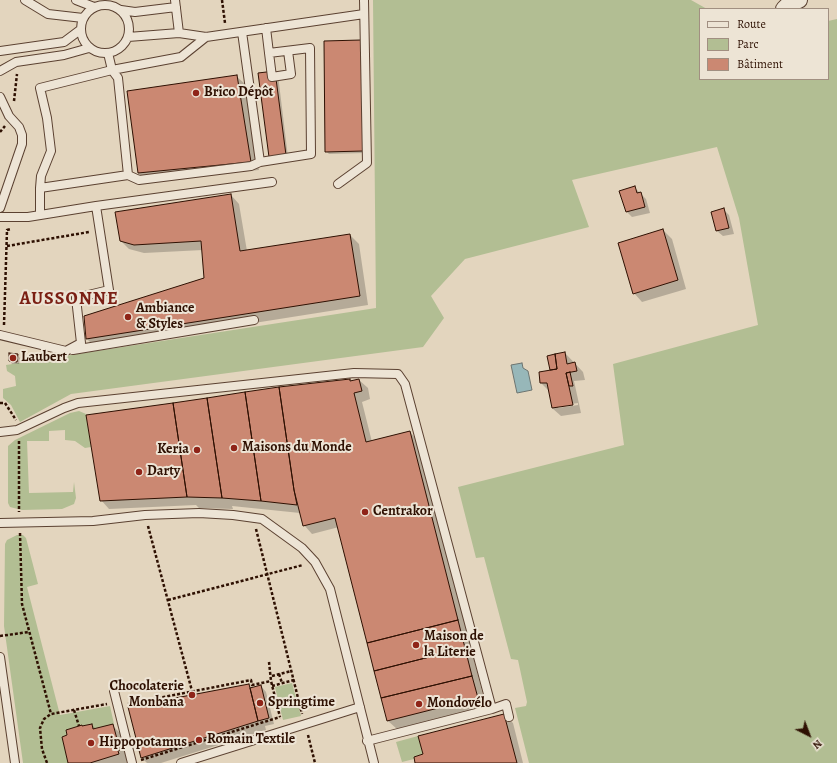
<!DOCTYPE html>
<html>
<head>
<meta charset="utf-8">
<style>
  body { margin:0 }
  #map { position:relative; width:837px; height:763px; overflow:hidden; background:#e3d5be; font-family:Alegreya,serif }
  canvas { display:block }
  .legend { position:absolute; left:699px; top:8px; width:130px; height:72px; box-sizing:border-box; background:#ede4d5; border:1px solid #a18f81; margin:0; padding:5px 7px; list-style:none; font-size:12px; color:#2e1002 }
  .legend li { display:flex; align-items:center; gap:8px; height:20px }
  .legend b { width:20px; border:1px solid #a18f81 }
  .north { position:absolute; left:789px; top:715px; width:40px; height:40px; -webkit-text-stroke:3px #ede4d5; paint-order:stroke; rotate:138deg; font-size:11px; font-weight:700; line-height:16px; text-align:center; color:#2e1002 }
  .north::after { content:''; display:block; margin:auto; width:14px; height:18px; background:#2e1002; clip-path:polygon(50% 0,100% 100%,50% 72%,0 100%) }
</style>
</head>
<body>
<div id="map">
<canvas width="837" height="763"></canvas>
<ul class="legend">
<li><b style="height:5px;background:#ede4d5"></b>Route</li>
<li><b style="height:11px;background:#b2be93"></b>Parc</li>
<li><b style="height:11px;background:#cb8872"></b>Bâtiment</li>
</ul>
<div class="north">N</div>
</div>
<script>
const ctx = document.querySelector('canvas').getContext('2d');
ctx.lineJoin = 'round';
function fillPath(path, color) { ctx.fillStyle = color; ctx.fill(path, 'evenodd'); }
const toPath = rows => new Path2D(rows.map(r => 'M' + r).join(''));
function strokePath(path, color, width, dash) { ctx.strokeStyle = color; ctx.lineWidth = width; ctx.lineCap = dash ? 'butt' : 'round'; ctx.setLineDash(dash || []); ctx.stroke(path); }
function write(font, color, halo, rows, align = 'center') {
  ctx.font = font + ' Alegreya,serif'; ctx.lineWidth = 4; ctx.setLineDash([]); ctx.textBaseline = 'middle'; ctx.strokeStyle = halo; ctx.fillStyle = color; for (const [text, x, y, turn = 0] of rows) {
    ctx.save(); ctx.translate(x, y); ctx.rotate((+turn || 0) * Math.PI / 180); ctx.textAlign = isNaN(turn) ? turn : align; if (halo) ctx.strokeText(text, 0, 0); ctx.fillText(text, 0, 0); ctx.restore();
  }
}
fillPath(toPath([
  [373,0,691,0,707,9,700,9,700,79,828,79,828,21,837,19,837,763,529,763,515,708,526,706,527,702,518,660,511,659,484,557,476,558,458,487,624,445,613,364,758,325,739,218,717,147,572,180,589,227,465,259,431,296,444,318,423,347,71,394,20,422,11,405,3,398,3,389,16,386,15,376,7,371,6,365,376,308],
  [79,411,86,414,91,447,85,448,75,441,65,440,65,430,49,431,49,441,27,441,29,493,73,492,74,482,76,498,74,504,62,509,22,510,10,507,8,503,8,446,15,440,70,413],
  [17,535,23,535,26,538,38,584,27,587,60,715,110,706,114,724,93,729,92,724,82,726,81,725,66,730,67,735,62,737,68,763,23,763,4,626,5,544,7,540],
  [292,683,301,716,283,720,275,687],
  [418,736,423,754,414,757,414,759,402,762,396,742]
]), '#b2be93');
const water = toPath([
  [522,363,523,368,528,371,532,390,517,393,511,365,522,363]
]);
fillPath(water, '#97b7b9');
strokePath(water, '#6d7470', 1);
fillPath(toPath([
  [325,42,365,153,329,154,326,151],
  [259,74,278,75,288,157,273,159],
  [236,76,245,84,259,170,147,181,138,173],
  [634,187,646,199,650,213,632,217,627,212],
  [231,195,239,204,247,251,350,235,359,244,368,305,96,348,87,339,85,317,205,278,203,250,144,253,129,249,120,240],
  [723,209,729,215,734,234,723,236,717,231,712,212],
  [663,230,672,239,686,289,642,302,634,293],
  [565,353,583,372,585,380,574,381,581,413,561,416,552,408,549,391,541,383,553,371,551,369],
  [578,403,578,405,558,408,558,406],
  [17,355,20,358,19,364,12,364,10,361],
  [359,380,368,388,370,399,362,402,372,442,410,432,418,441,486,707,397,729,388,721,339,527,312,534,304,525,300,513,232,506,233,509,199,508,196,505,109,509,101,500,207,399],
  [248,685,252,688,261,686,266,692,274,724,265,726,266,730,161,763,147,763,142,758],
  [504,715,513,723,523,763,416,763,424,755],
  [92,725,96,729,112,725,121,734,128,759,126,759,127,763,69,763,83,727]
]), '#0003');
const building = toPath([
  [361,40,363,151,325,152,324,41,361,40],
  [275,71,286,155,269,157,258,73,275,71],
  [237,75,251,162,138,173,127,91,237,75],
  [635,186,637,193,641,192,645,207,626,212,619,191,635,186],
  [231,194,240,251,350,234,360,296,86,339,84,316,204,278,201,241,134,245,120,241,115,212,231,194],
  [724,208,729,228,716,231,711,212,724,208],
  [663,229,678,280,633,294,618,243,663,229],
  [565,352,567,364,575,362,577,371,566,373,573,405,552,408,547,383,540,383,539,372,557,369,555,354,565,352],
  [9,353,18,354,17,362,9,361,9,353],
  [555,354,557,369,550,370,547,356,555,354],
  [570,372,573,386,569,386,566,373,570,372],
  [350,379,350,381,359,379,362,391,354,393,366,442,410,431,458,620,367,643,335,518,303,526,294,490,279,387,350,379],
  [279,387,294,490,297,505,261,501,245,392,279,387],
  [245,392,261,501,222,498,207,398,245,392],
  [207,398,222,498,187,497,173,403,207,398],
  [173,403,187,497,100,501,86,415,173,403],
  [458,620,465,648,374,671,367,643,458,620],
  [465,648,472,676,381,698,374,671,465,648],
  [472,676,478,698,387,721,381,698,472,676],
  [249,684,258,721,141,758,128,707,249,684],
  [261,685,269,718,258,721,250,688,261,685],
  [504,714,517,763,415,763,414,757,423,754,418,736,504,714],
  [92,724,93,729,113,724,120,750,118,751,119,754,90,763,68,763,62,737,67,735,66,730,82,725,82,726,92,724]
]);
fillPath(building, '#cb8872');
strokePath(building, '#2e1002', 1);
const service = toPath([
  [25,0,48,14,83,18],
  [76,0,94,7],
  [175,0,179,33],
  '81 29a24 24 0 1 1 48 0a24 24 0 1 1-48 0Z',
  [121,10,135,12,176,7],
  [242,32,260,162,311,154,310,48,269,53,266,28],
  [128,37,179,33,206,37,364,14],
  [0,51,64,42,80,30],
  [108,53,112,70,181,57,206,37],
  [269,53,272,77,291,74,288,51],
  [0,71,16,62,64,55,89,48],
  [0,97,9,116,19,127,22,135,22,144,0,208],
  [338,184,367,163,364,0],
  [40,188,41,176,51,151,47,118,40,88,112,70,118,78,128,175],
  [40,215,40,188,128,175,139,180,251,166,260,162],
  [0,217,28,217,96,206,272,182],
  [0,335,66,351,81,343,76,298,109,290,96,206],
  [73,350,254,320],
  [0,432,17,430,64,408,78,403,354,373,398,374,405,384,492,709,367,741],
  [0,523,93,521,145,515,199,513,233,515,262,519,302,548,315,562,330,589,374,763],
  [0,657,15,763],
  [114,691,132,763],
  [492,709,506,704,509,717],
  [181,763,360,707]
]);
const minor = toPath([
  [784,9,791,2,799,0]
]);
strokePath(service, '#5b4131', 10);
strokePath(minor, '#5b4131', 18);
strokePath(toPath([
  [222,0,225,23],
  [14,101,17,74],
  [0,132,5,126],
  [7,246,89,232],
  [4,325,7,230,11,229],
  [0,403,5,403,16,420],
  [19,441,19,512],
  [148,526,192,691],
  [256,529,302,714],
  [20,533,22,604,51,714],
  [168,600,303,565],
  [0,636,29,632],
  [269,662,271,681,280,717],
  [279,674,282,683],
  [272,676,291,671],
  [272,686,294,680],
  [128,704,251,680,252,685,271,681],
  [74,710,79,726],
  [308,735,315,763],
  [141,760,280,717],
  [47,763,42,749,40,728,44,719,51,714,107,704]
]), '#2e1002', 2.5, [3, 2]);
strokePath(service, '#ede4d5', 8);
strokePath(minor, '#ede4d5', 16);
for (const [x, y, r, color] of [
  [196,93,4,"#8f2418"],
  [128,317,4,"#8f2418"],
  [13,358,4,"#8f2418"],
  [234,448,4,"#8f2418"],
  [197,450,4,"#8f2418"],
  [139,472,4,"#8f2418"],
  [365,512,4,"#8f2418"],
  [416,645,4,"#8f2418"],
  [192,695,4,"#8f2418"],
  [260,703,4,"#8f2418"],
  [419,704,4,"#8f2418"],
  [199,740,4,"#8f2418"],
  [91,743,4,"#8f2418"]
]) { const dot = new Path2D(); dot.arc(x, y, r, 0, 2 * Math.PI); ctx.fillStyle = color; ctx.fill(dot); strokePath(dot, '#ede4d5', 1.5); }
write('bold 14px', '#2e1002', '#ede4d5', [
  ["Brico Dépôt",204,93],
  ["Ambiance",136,309],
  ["& Styles",136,325],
  ["Laubert",21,358],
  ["Maisons du Monde",242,448],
  ["Keria",189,450,"right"],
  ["Darty",147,472],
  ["Centrakor",373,512],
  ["Maison de",424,637],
  ["la Literie",424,653],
  ["Chocolaterie",184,687,"right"],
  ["Monbana",184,703,"right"],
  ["Springtime",268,703],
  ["Mondovélo",427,704],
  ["Romain Textile",207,740],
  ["Hippopotamus",99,743]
], 'left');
ctx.letterSpacing = '1px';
write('bold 18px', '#7a1f14', '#ede4d5', [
  ["AUSSONNE",69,300]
]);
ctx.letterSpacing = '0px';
</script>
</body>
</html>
